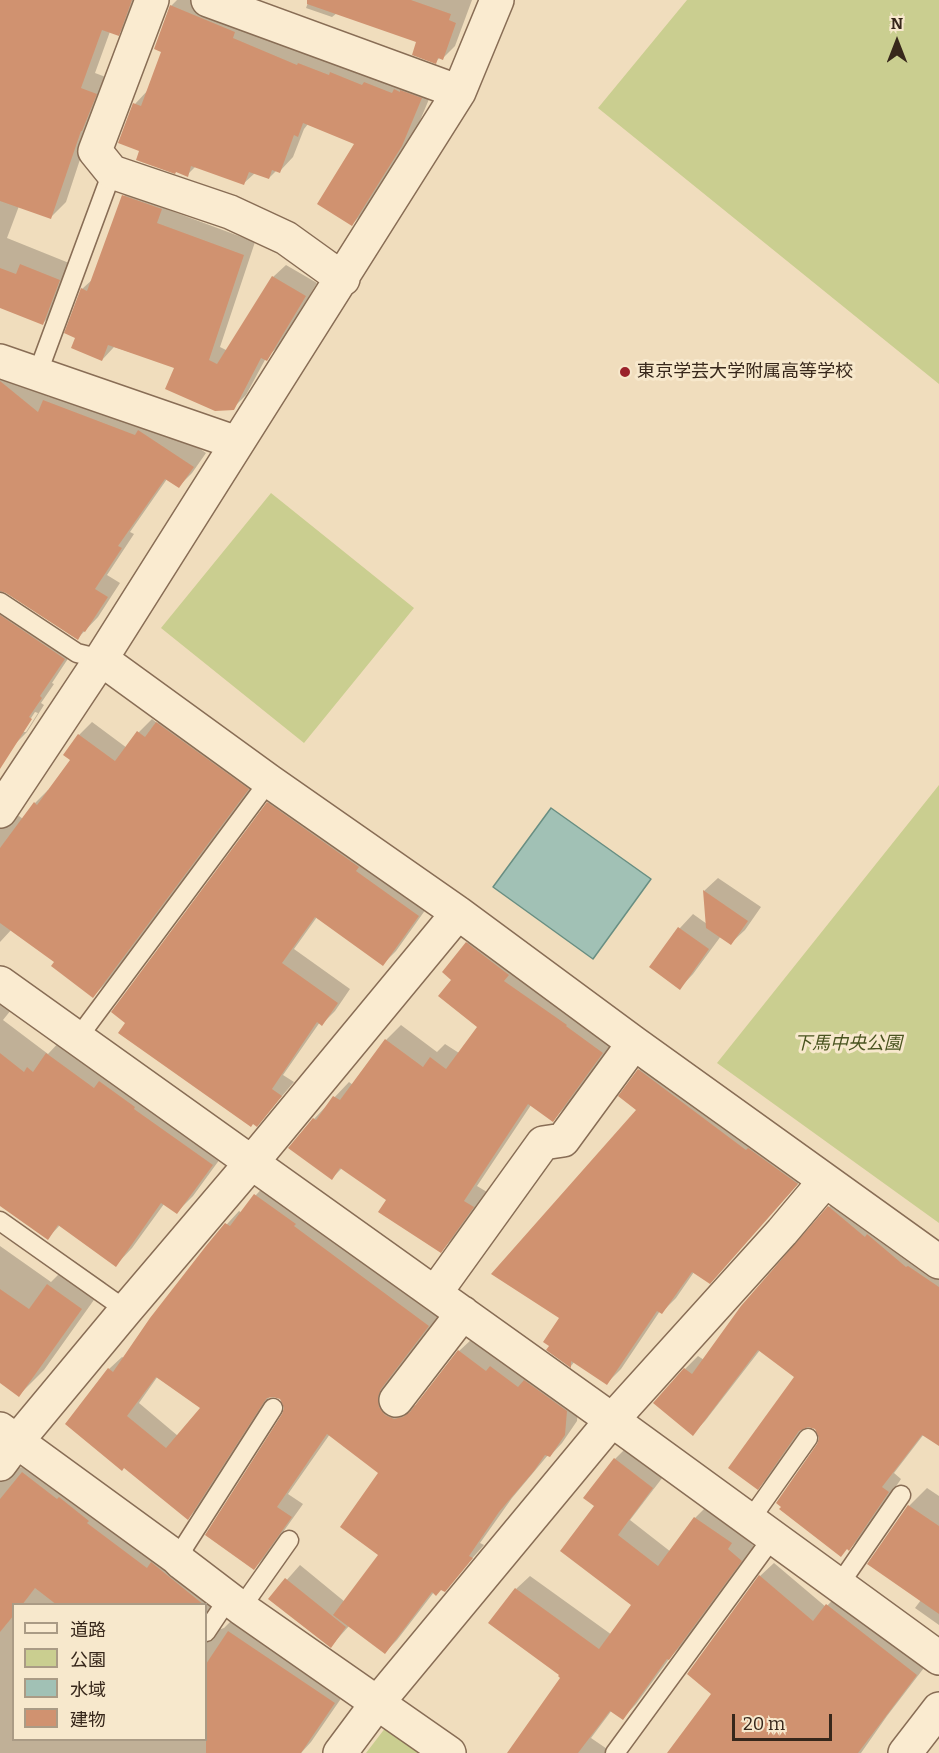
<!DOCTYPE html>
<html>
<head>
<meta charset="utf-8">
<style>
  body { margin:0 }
  #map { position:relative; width:939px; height:1753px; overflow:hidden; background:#f0ddbd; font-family:Bitter,"Noto Sans JP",serif }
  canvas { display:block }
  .legend { position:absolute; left:12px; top:1603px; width:195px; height:138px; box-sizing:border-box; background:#f7e8cc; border:2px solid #aa9b85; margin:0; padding:8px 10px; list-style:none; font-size:18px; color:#37271b }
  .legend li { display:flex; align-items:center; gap:12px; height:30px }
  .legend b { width:30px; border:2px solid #aa9b85 }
  .north { position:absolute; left:867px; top:12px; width:60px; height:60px; -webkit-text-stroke:4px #f7e8cc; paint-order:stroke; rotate:0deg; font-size:16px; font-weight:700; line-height:24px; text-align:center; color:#37271b }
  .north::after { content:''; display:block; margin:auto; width:21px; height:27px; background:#37271b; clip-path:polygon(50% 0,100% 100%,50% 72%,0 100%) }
  .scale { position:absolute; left:732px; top:1714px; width:100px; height:27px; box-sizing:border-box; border:3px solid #37271b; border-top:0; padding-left:8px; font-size:18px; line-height:21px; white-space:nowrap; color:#37271b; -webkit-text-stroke:4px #f7e8cc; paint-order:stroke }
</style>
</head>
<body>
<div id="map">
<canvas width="939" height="1753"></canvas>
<ul class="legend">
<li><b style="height:8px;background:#faebd0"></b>道路</li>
<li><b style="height:16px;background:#cace90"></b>公園</li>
<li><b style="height:16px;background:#a1c1b5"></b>水域</li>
<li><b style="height:16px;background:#d09270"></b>建物</li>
</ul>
<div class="north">N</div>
<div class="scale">20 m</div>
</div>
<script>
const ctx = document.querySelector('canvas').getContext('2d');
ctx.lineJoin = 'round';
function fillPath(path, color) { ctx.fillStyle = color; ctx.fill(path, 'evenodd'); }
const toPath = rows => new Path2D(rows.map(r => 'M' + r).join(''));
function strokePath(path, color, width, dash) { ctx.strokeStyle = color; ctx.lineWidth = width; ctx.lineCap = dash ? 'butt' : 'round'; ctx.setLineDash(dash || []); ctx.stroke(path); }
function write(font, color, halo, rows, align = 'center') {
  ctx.font = font + ' Bitter,"Noto Sans JP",serif'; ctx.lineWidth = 6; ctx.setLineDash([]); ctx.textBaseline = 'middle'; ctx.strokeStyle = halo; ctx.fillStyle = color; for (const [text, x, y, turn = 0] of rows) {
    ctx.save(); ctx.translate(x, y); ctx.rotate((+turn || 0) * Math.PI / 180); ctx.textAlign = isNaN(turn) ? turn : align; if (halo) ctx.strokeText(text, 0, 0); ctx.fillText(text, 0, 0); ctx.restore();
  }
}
fillPath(toPath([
  [687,0,939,0,939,384,598,108],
  [271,493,414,608,304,743,161,628],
  [939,785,939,1223,717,1063],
  [386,1727,422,1753,366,1753]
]), '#cace90');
const water = toPath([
  [551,808,651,879,593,959,493,887,551,808]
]);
fillPath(water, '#a1c1b5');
strokePath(water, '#688e82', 1.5);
fillPath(toPath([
  [0,0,139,0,131,20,119,33,112,26,95,73,111,79,94,117,66,202,51,217,19,206,7,238,74,265,58,308,43,323,0,306],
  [177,0,203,0,435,85,416,130,366,210,352,224,356,144,308,124,304,129,293,157,280,171,277,170,269,178,255,173,244,183,196,166,187,175,141,150,120,143,135,104,149,89,163,51,171,6],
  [309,0,472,0,455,46,443,58,440,57,436,62,418,41,337,13,332,17,306,8],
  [136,184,174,196,169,210,255,242,220,347,228,351,273,277,286,265,317,283,279,346,266,358,246,395,233,408,176,367,114,347,102,360,77,337,82,289,93,279,124,196],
  [12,368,49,397,58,388,153,417,206,453,192,473,178,487,167,479,130,532,134,534,107,575,120,583,98,617,78,638,2,590,3,594,77,645,52,683,54,684,41,703,44,705,27,732,14,745,0,736,0,371],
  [35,712,38,713,26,732,22,732],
  [170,710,261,776,106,983,93,996,56,962,12,929,0,942,0,810,12,817,19,816,23,819,35,803,48,790,49,791,72,760,79,735,92,722,127,748,139,732,152,719,157,723],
  [281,791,431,902,396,951,383,964,317,917,294,949,350,989,335,1011,322,1024,320,1022,283,1075,294,1082,257,1125,268,803],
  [718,878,761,907,745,930,731,943,721,936,693,974,680,988,651,967,680,928,693,914,707,924,704,891],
  [482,929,617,1038,567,1105,553,1120,531,1105,477,1186,487,1192,455,1236,441,1251,388,1200,342,1168,332,1178,314,1119,349,1082,353,1085,386,1040,401,1025,437,1052,445,1044,459,1053,479,1026,453,979,467,943],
  [0,993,15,1005,3,1020,48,1054,63,1038,228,1148,193,1196,177,1212,164,1204,132,1248,116,1265,60,1225,48,1238,0,1204],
  [653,1056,811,1169,723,1268,694,1272,676,1298,662,1312,660,1311,621,1369,607,1383,575,1361,571,1366,561,1318,638,1110,639,1070],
  [268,1182,441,1313,393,1375,389,1383,407,1407,417,1405,459,1351,472,1339,579,1398,577,1421,562,1443,550,1456,548,1455,512,1498,480,1543,484,1545,444,1590,441,1588,434,1592,397,1640,385,1652,349,1626,331,1646,270,1599,300,1565,345,1602,380,1555,380,1473,330,1434,288,1494,303,1504,266,1556,254,1568,286,1408,281,1398,270,1396,200,1506,188,1518,124,1466,109,1369,122,1357,124,1358,207,1246,239,1211,242,1213,256,1195],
  [158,1376,202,1408,178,1436,139,1403],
  [842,1194,939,1265,939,1444,924,1434,894,1473,901,1479,862,1536,849,1549,821,1438,816,1428,808,1425,804,1427,771,1475,758,1488,796,1376,760,1350,705,1421,692,1434,685,1369,698,1356,704,1360,829,1207],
  [0,1246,51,1282,73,1260,106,1283,44,1370,19,1395,0,1381],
  [629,1445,666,1473,630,1520,671,1552,695,1518,709,1504,745,1529,741,1535,754,1546,683,1644,672,1655,636,1704,623,1718,612,1710,591,1738,613,1753,508,1753,562,1677,516,1589,530,1576,612,1635,633,1605,596,1506,615,1459],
  [34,1458,217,1587,214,1626,221,1629,224,1628,239,1613,349,1687,311,1742,301,1753,0,1753,0,1459,13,1468,24,1467],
  [14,1604,206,1604,206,1740,14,1740],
  [927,1488,939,1496,939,1625,915,1608,921,1600,909,1506],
  [774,1563,826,1607,841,1591,930,1660,887,1716,861,1753,668,1753,713,1693,760,1576]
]), '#0003');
fillPath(toPath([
  [0,0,132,0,119,36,102,30,81,88,97,94,82,131,81,131,51,219,0,201],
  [307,0,411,0,451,14,449,20,456,23,443,60,438,58,436,64,412,55,416,42,307,4],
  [170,5,235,32,233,38,297,65,298,63,329,75,330,72,362,85,364,82,392,93,394,89,400,92,400,90,422,98,402,146,352,226,317,204,354,144,303,123,298,137,294,135,280,173,272,170,269,179,249,172,244,185,191,166,188,177,176,172,175,174,136,160,139,151,118,143,133,103,141,106,161,52,154,49],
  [122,195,162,209,157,223,244,255,209,360,217,364,272,276,306,296,267,361,261,358,234,410,215,411,165,389,174,368,108,345,102,361,71,348,75,338,64,333,81,288,87,291],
  [20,264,60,280,43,325,0,308,0,268,16,274],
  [0,381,38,412,43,400,135,435,138,430,194,467,179,488,165,479,118,546,122,548,95,589,108,597,85,632,83,631,78,640,6,593,0,591],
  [0,615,65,659,40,696,42,698,29,717,32,719,0,769],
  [156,722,249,789,93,998,51,966,54,962,0,923,0,848,34,802,37,805,70,760,63,755,78,734,115,761,137,731,145,737],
  [267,802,359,867,356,871,419,916,383,966,315,917,282,963,338,1003,322,1026,317,1022,272,1089,282,1096,257,1127,253,1124,251,1127,118,1033,125,1023,111,1012],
  [703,890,748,921,731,945,706,928],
  [678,927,709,949,680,990,649,967],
  [466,942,509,975,504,981,567,1025,566,1026,603,1053,553,1122,528,1104,464,1201,474,1207,441,1253,378,1212,386,1200,340,1168,332,1180,288,1148,313,1118,316,1120,333,1096,340,1100,385,1039,423,1067,430,1057,446,1069,477,1027,438,996,451,980,442,972],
  [0,1053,24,1072,27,1067,33,1072,46,1053,94,1088,99,1081,135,1107,134,1109,213,1165,177,1214,161,1203,116,1267,58,1225,48,1240,0,1206],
  [638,1069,746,1150,748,1148,798,1184,710,1284,692,1272,662,1314,657,1311,607,1385,571,1361,571,1368,546,1350,549,1346,543,1342,559,1318,491,1274,636,1110,618,1096],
  [254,1194,296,1224,294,1226,429,1326,381,1389,378,1397,379,1407,385,1415,394,1419,403,1417,410,1412,458,1350,486,1371,490,1366,518,1387,524,1380,567,1411,565,1435,550,1457,545,1455,534,1471,499,1512,469,1556,473,1558,445,1592,441,1590,436,1596,432,1592,385,1654,333,1615,378,1555,340,1527,378,1473,327,1434,277,1507,292,1517,254,1570,205,1535,282,1414,284,1408,280,1399,273,1397,267,1398,264,1402,188,1520,124,1468,122,1471,65,1424,108,1368,113,1372,150,1318,206,1246,225,1223,230,1226],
  [156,1377,200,1408,166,1448,127,1416],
  [828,1206,865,1237,867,1234,906,1267,908,1266,939,1287,939,1446,922,1435,882,1487,889,1492,849,1551,847,1549,841,1557,779,1509,781,1507,776,1503,817,1444,819,1438,815,1429,808,1427,799,1431,758,1490,728,1468,794,1377,758,1350,693,1436,653,1403,684,1368,692,1374,741,1306],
  [47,1284,82,1309,19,1397,0,1383,0,1289,29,1309],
  [614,1458,653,1488,618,1535,658,1566,694,1517,732,1543,728,1549,742,1561,669,1660,667,1659,623,1720,610,1711,578,1753,507,1753,560,1678,558,1676,559,1675,488,1623,515,1588,599,1649,631,1605,560,1551,594,1506,583,1498],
  [22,1472,57,1499,59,1497,89,1521,87,1523,147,1568,151,1562,204,1605,57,1605,35,1588,22,1605,14,1605,14,1615,0,1632,0,1499],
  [908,1505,939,1526,939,1614,867,1564],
  [759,1575,813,1621,826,1604,917,1675,858,1753,667,1753,711,1694,687,1674],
  [285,1578,346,1627,331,1648,268,1599],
  [228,1631,335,1703,301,1753,206,1753,206,1664]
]), '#d09270');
const service = toPath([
  [37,375,112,172],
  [0,602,77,653,101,659],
  [77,1039,269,781],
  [0,1221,126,1310],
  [750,1520,808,1438],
  [177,1558,273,1408],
  [839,1585,901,1495],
  [241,1608,289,1540],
  [206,1632,228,1599],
  [615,1753,773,1537]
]);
const minor = toPath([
  [152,0,95,151,112,172,230,212,286,238,343,279],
  [208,0,459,92],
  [0,361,237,443],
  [101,659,269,781,458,913,634,1043,939,1262],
  [0,811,101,659,459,92,497,0],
  [0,983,612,1420,939,1658],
  [435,1293,543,1143,563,1140,634,1043],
  [396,1400,463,1313],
  [0,1429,177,1558,182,1563,241,1608,449,1753],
  [0,1464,17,1441,126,1310,252,1162,458,913],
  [340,1753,378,1702,612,1420,782,1232,825,1181]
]);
const tertiary = toPath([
  [905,1753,939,1709]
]);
strokePath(service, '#886d55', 21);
strokePath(minor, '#886d55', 36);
strokePath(tertiary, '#886d55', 36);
strokePath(service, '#faebd0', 18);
strokePath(minor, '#faebd0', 33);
strokePath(tertiary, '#faebd0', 33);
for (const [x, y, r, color] of [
  [625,372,6,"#9a222b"]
]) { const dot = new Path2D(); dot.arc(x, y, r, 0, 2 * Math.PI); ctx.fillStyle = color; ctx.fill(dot); strokePath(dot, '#f7e8cc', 2); }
write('18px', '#37271b', '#f7e8cc', [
  ["東京学芸大学附属高等学校",637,372]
], 'left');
write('italic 18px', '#4a5420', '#f7e8cc', [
  ["下馬中央公園",848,1044]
]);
</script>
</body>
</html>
